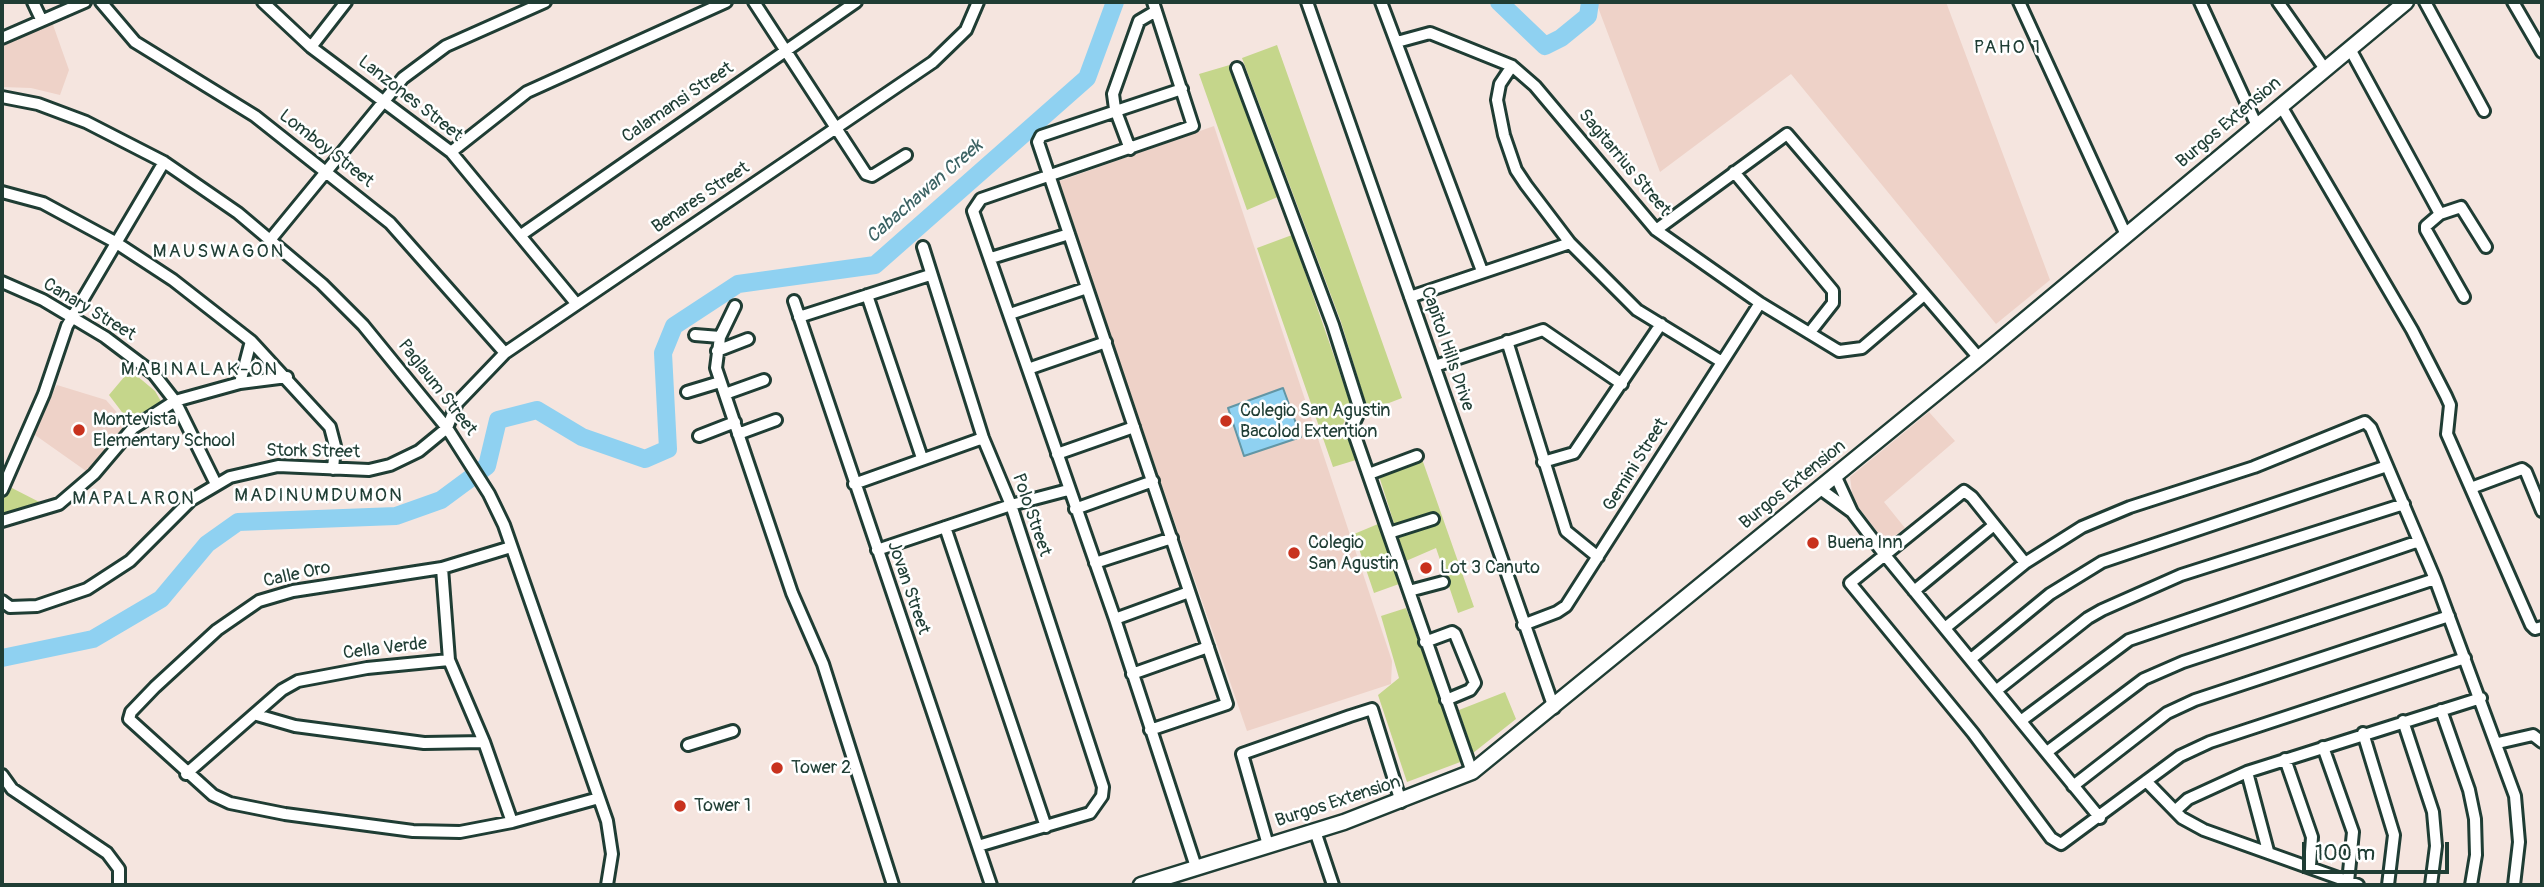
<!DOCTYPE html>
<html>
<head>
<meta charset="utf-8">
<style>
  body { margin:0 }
  #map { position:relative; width:2544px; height:887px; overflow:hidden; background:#f5e5df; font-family:Pangolin,sans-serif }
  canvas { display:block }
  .frame { position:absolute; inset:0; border:4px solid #1f3d34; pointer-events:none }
  .scale { position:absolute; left:2302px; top:842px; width:147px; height:32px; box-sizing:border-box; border:4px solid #1f3d34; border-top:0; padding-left:9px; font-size:21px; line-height:24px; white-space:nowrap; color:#1f3d34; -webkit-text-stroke:5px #fff; paint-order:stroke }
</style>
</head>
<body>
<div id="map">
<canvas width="2544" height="887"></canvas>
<div class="frame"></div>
<div class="scale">100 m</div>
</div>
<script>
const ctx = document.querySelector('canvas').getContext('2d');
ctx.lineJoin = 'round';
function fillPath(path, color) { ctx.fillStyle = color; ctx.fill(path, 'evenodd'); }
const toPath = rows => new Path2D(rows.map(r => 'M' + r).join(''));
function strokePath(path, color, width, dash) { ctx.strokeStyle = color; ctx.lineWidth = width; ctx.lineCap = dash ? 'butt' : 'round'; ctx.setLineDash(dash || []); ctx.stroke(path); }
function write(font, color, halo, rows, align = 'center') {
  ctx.font = font + ' Pangolin,sans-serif'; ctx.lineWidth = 5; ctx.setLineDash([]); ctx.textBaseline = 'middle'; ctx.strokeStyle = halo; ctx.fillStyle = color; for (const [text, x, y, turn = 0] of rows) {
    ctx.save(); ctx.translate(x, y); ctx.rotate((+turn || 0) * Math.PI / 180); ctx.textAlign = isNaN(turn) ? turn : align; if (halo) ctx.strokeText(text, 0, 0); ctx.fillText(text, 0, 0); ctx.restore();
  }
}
fillPath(toPath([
  [1596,2,1946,2,2050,280,1996,324,1791,74,1660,172],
  [52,22,69,70,60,95,31,88,2,87,2,43],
  [1214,126,1392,661,1391,684,1247,731,1057,182],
  [57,385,106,400,128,425,86,471,35,435,36,417],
  [1929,412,1955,441,1884,502,1905,528,1886,543,1853,500,1850,477]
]), '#eed2c8');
fillPath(toPath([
  [1277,45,1402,398,1368,411,1341,322,1242,58],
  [1233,64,1280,196,1247,210,1199,74],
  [1292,235,1352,408,1343,424,1356,460,1333,467,1257,248],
  [130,370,155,391,162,403,131,424,109,395],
  [1422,459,1474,607,1458,613,1436,548,1406,561,1379,476],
  [8,486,53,509,2,522,2,504],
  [1378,524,1399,584,1374,593,1354,534],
  [1406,608,1463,761,1407,782,1378,695,1399,678,1381,616],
  [1505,692,1516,719,1473,753,1459,710]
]), '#c5d68b');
const water = toPath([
  [1283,388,1301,437,1244,456,1228,408,1283,388]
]);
fillPath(water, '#8fd1f1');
strokePath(water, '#6296a5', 2);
strokePath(toPath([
  [1499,2,1545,46,1561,38,1588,16,1590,2],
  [2,658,93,639,161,599,207,544,238,522,396,516,441,500,487,466,498,420,537,410,582,437,645,459,668,449,663,353,674,326,738,284,875,265,1087,78,1115,2]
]), '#8fd1f1', 18);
const minor = toPath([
  [33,2,41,19],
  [101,2,135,42,255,116,390,223,505,353],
  [263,2,311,47,451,152,575,302],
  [754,2,866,174,872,176,906,155],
  [1153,2,1193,126,981,199,973,211,1115,619,1196,867],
  [1307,2,1554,708],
  [1381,2,1482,271],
  [2019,2,2126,235],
  [2200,2,2257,126],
  [2278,2,2325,69],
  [2425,2,2484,111],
  [2513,2,2542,52],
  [2,38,85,2],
  [1397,42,1430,33,1512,66,1535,86,1656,230,1760,303,1839,351,1862,348,1924,295],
  [311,47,346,2],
  [2350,49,2440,214],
  [1512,66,1500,84,1497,100,1504,135,1516,170,1526,185,1570,243,1637,310,1722,362],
  [1237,68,1333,325,1360,410,1353,425,1355,436,1472,772],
  [2,97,38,104,86,122,164,162,238,213,322,284,363,325,447,428,489,494,504,525,607,821,612,854,607,885],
  [2281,106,2412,330,2446,396,2450,405,2447,434,2531,625,2535,629,2542,627],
  [1130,149,1115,109,1113,94,1139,21,1156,11],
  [451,152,527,92,726,2],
  [1734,172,1833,291,1833,303,1811,331],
  [2,192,43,203,115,242,173,280,251,341,330,427,335,446,333,469],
  [1656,230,1787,134,1979,358],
  [521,235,856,2],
  [270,240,403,78,446,46,545,2],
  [923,247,983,438,1011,505,1103,787,1102,796,1090,813,978,846],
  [991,258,1069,234],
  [2,282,43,300,105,337,154,374,175,401,216,484],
  [867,295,922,458],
  [1410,297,1570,243],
  [2464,297,2426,230,2426,226,2440,214,2461,207,2486,247],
  [794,301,991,885],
  [735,306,720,337,716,368,792,593,823,664,893,885],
  [1010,314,1087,288],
  [799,317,930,275],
  [695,335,720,337],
  [1507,341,1566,531,1598,557],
  [717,351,748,339],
  [1435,366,1543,330,1622,384],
  [1028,369,1106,342],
  [240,383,251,341],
  [687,392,720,382],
  [725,394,764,380],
  [738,434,776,420],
  [699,436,735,422],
  [1057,454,1134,427],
  [1543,462,1574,453,1661,324],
  [1369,474,1417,456],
  [1835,475,1852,512,1884,554,2100,818],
  [854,484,983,438],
  [1819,488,1852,512],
  [2471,488,2522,469,2526,472,2542,511],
  [2,490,44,394,67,326,164,162],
  [1075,509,1153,481],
  [2,521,59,504,94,474,133,428,175,401,240,383,287,377],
  [945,527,1046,827],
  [1389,533,1433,519],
  [511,547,442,568,293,591,259,601,217,630,155,687,131,712,129,719,213,795,230,803,285,814,413,831,460,832,512,822,599,798],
  [877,550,1011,505,1068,490],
  [1095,563,1172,538],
  [2025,563,1972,497,1964,491,1850,583,1973,733,2051,838,2061,844,2180,756,2210,742,2465,658],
  [442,568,449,660],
  [1409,591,1443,582],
  [1914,591,1994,525],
  [2,601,10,607,37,606,87,589,130,561,191,500,230,477,278,466,369,470,390,465,419,451,447,428,457,403,505,353,933,62,966,30,978,2],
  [1115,619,1189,592],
  [1523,625,1557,612,1566,606,1760,303],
  [1945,628,2025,563,2082,527,2130,507,2254,467,2365,422,2371,428,2435,579,2515,796,2519,842,2514,885],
  [1425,642,1452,632,1455,634,1475,683,1470,690,1446,700],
  [1971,659,2050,594,2102,562,2387,466],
  [1132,674,1208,647],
  [1997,690,2088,618,2102,610,2181,575,2404,504],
  [2441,710,2469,790,2475,819,2476,855,2471,885],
  [257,715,295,726,424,743,484,742],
  [2022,720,2129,640,2419,541],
  [2403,721,2433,812,2436,846,2431,885],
  [1150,730,1227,704,1038,142,1041,136,1182,89],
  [2363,733,2394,835,2388,885],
  [2498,743,2533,735,2542,742],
  [688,745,733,731],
  [2323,747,2353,832,2348,882],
  [2047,752,2144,679,2183,662,2435,579],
  [2285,759,2312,837,2310,866],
  [2247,772,2268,851],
  [186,774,282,690,298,681,367,668,449,660,484,742,512,822],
  [2,775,12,789,107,853,119,869,119,885],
  [2146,781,2182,818,2204,830,2358,885],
  [2073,786,2167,713,2195,700,2449,616],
  [2176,810,2188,799,2247,772,2481,698],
  [1315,831,1333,885],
  [1268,845,1242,754,1350,716,1372,709,1401,802]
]);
const major = toPath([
  [1141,885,1344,822,1472,772,1979,358,2406,2]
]);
strokePath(minor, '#1f3d34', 16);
strokePath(major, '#1f3d34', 19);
strokePath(minor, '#fff', 10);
strokePath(major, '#fff', 14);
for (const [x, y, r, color] of [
  [1226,421,7,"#c8321e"],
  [79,430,7,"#c8321e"],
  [1813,543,7,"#c8321e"],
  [1294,553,7,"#c8321e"],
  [1426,568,7,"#c8321e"],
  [777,768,7,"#c8321e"],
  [680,806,7,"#c8321e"]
]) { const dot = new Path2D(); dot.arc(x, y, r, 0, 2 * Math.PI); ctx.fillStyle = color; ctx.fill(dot); strokePath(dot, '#fff', 2.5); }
write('18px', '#1f3d34', '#fff', [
  ["Lanzones Street",410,99,38],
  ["Calamansi Street",678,103,-34],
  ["Burgos Extension",2229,123,-40],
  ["Lomboy Street",326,149,38],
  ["Sagitarrius Street",1624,163,50],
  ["Benares Street",701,198,-34],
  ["Canary Street",89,310,31],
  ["Capitol Hills Drive",1447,349,71],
  ["Paglaum Street",437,388,52],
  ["Stork Street",313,452,1],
  ["Gemini Street",1636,465,-58],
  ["Burgos Extension",1793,485,-39],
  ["Polo Street",1031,515,71],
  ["Calle Oro",297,575,-12],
  ["Jovan Street",908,588,71],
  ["Cella Verde",385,649,-7],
  ["Burgos Extension",1338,802,-18]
]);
write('18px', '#1f3d34', '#fff', [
  ["Colegio San Agustin",1240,411],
  ["Bacolod Extention",1240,432],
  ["Montevista",93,420],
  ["Elementary School",93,441],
  ["Colegio",1308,543],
  ["San Agustin",1308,564],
  ["Buena Inn",1827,543],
  ["Lot 3 Canuto",1440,568],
  ["Tower 2",791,768],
  ["Tower 1",694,806]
], 'left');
ctx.letterSpacing = '2px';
write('19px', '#1f3d34', '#fff', [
  ["PAHO 1",2008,48],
  ["MAUSWAGON",219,252],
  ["MABINALAK-ON",200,370],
  ["MADINUMDUMON",319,496],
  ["MAPALARON",134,499]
]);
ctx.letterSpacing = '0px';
write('italic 19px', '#3b6263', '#fff', [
  ["Cabachawan Creek",925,192,-41]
]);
</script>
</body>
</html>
